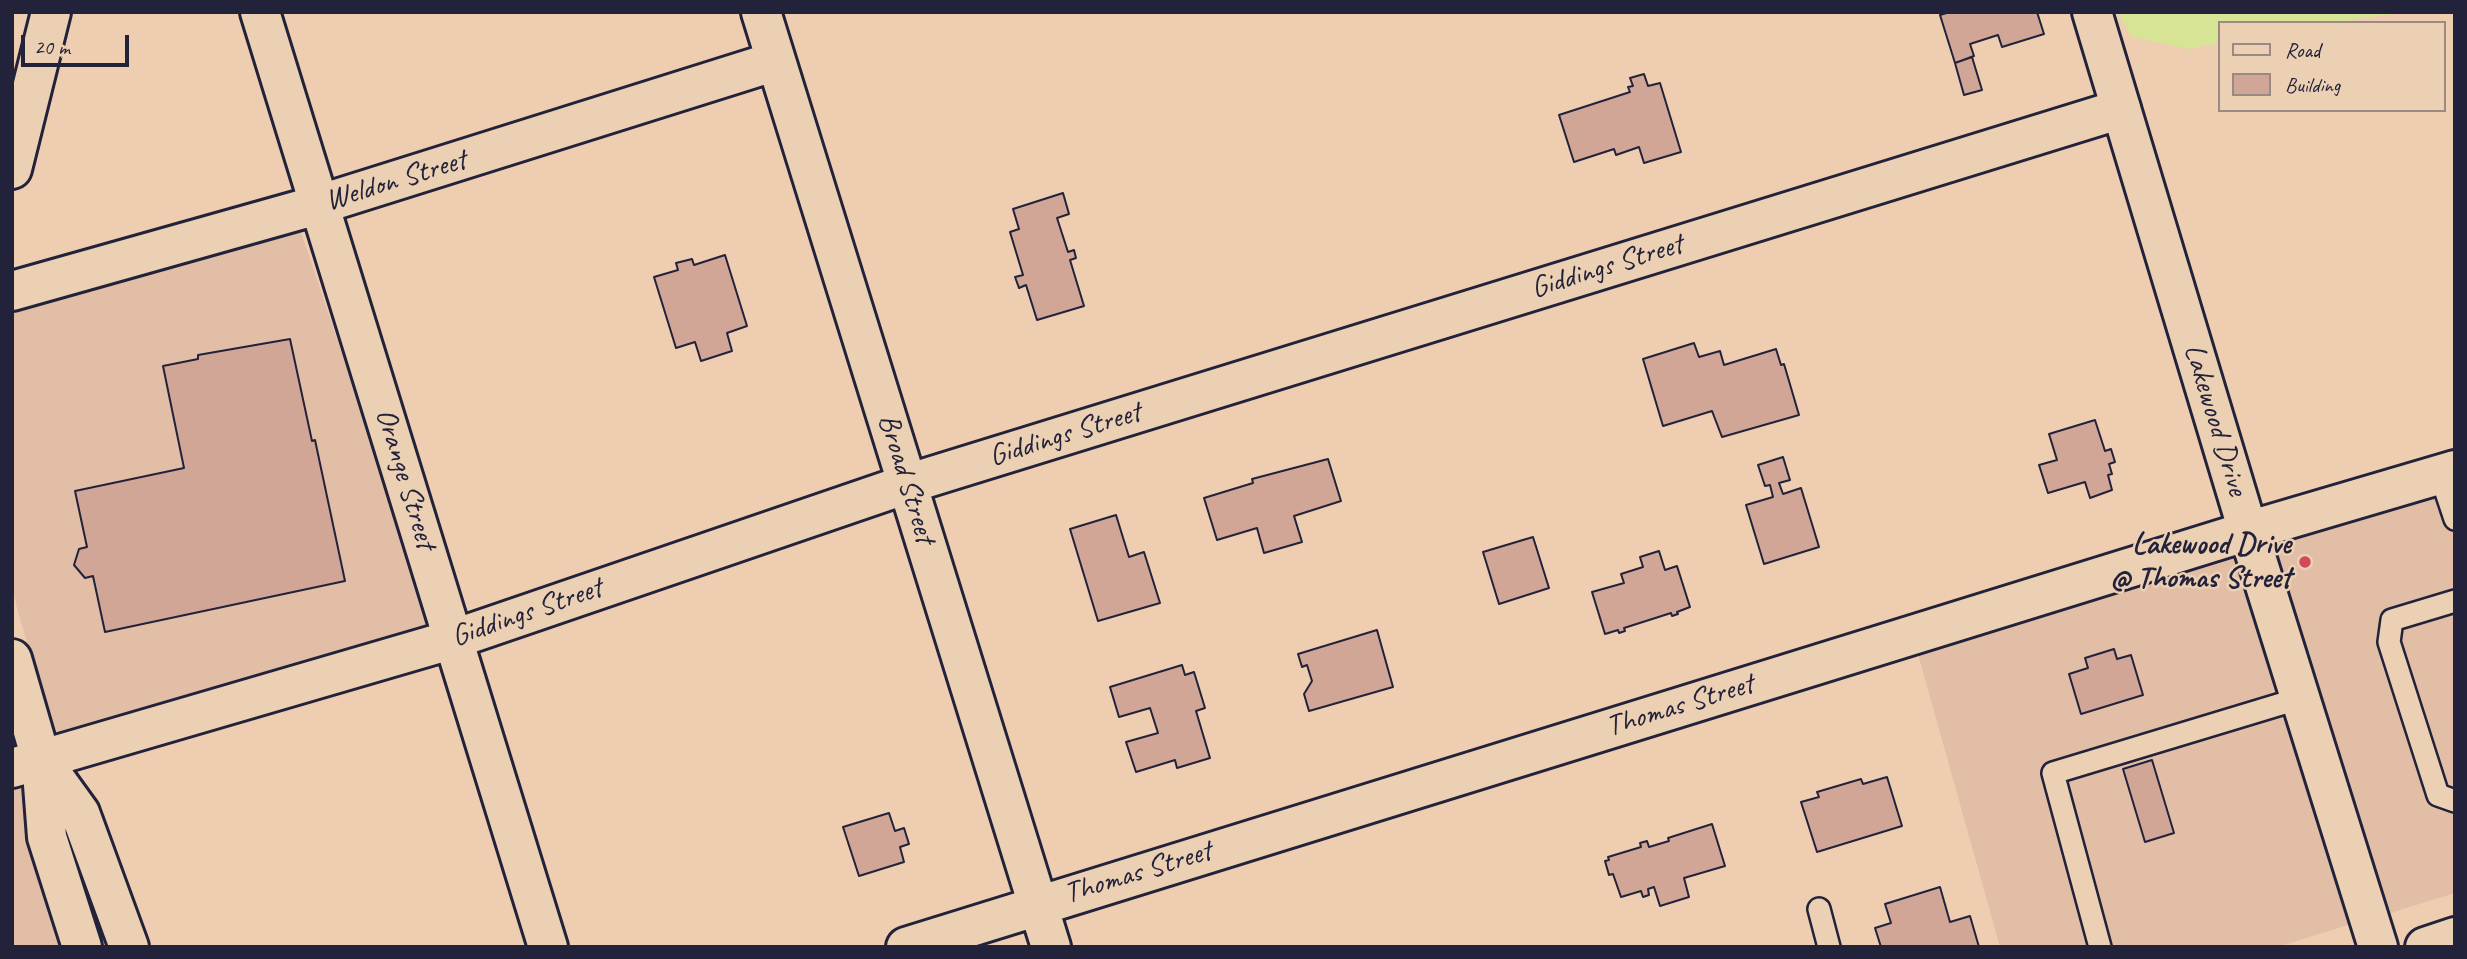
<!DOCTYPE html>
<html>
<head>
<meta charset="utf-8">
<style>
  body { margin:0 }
  #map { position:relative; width:2467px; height:959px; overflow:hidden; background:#eecdb1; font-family:Caveat,sans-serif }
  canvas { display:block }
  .frame { position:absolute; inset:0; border:14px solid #22223b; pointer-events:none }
  .legend { position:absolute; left:2218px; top:21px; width:228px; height:91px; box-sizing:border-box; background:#ecd0b3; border:2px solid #9b8a83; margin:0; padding:9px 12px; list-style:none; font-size:21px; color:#22223b }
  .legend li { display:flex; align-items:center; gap:14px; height:35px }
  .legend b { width:35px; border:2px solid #9b8a83 }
  .scale { position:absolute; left:21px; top:35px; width:108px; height:32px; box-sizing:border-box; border:4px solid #22223b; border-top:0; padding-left:9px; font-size:21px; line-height:24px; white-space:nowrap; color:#22223b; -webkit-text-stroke:5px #ecd0b3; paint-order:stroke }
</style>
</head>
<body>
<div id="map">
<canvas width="2467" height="959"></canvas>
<div class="frame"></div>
<ul class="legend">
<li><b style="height:9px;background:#ecd0b3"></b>Road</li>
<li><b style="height:19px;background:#d2a696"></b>Building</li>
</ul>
<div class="scale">20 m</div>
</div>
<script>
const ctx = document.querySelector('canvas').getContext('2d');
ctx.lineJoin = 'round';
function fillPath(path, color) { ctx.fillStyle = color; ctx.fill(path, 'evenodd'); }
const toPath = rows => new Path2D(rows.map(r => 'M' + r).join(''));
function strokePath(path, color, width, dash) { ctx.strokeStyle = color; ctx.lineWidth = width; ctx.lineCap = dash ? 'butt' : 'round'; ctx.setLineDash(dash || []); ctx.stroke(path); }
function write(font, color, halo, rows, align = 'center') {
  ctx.font = font + ' Caveat,sans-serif'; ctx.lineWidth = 5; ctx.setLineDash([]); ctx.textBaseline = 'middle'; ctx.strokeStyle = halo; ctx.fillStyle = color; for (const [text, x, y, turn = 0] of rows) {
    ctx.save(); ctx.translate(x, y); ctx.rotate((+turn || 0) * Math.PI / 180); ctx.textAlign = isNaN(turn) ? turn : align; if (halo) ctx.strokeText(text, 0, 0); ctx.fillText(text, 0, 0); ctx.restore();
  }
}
fillPath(toPath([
  [301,232,400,526,430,624,53,733,17,608,12,585,12,312],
  [2455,492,2455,893,2387,914,2272,545],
  [2237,556,2351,924,2278,947,2000,947,1918,654],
  [24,786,63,947,12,947,12,790]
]), '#e2bea7');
fillPath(toPath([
  [2118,12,2407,12,2330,23,2220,23,2220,43,2189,49,2131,37]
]), '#d7e496');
const building = toPath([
  [1950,12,2037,12,2044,34,2002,47,1998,35,1970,44,1974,56,1955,63,1940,15,1950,12],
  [1972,57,1982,90,1964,95,1955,63,1972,57],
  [1644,74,1648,86,1660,83,1681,152,1644,163,1639,147,1616,155,1614,149,1574,162,1559,115,1630,92,1628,87,1633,86,1630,78,1644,74],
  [1063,193,1069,214,1057,218,1068,252,1074,250,1076,258,1070,260,1084,306,1037,320,1026,285,1019,288,1015,277,1023,275,1010,232,1019,229,1013,209,1063,193],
  [725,255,747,326,727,333,732,351,701,361,695,342,676,348,654,277,678,270,676,263,692,259,694,265,725,255],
  [290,339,312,441,315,440,345,581,105,632,93,576,85,578,74,565,79,549,87,547,75,491,184,468,163,366,198,359,198,355,290,339],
  [1694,343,1699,357,1720,351,1724,365,1776,349,1781,365,1784,364,1799,415,1722,437,1712,411,1663,426,1643,359,1694,343],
  [2095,420,2105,451,2111,449,2115,462,2109,464,2112,474,2108,475,2112,490,2090,498,2085,482,2048,493,2039,465,2057,460,2049,434,2095,420],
  [1783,457,1790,480,1779,483,1783,494,1801,488,1819,547,1764,564,1746,505,1773,497,1770,485,1765,486,1758,465,1783,457],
  [1328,459,1341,501,1294,516,1302,542,1264,553,1257,528,1217,540,1204,498,1253,483,1252,479,1328,459],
  [1116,515,1129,557,1144,552,1160,603,1098,621,1070,529,1116,515],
  [1533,537,1549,588,1499,604,1483,552,1533,537],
  [1659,551,1665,570,1677,566,1690,607,1677,612,1678,614,1672,616,1671,613,1624,628,1625,631,1619,633,1618,630,1605,634,1592,592,1624,583,1621,574,1643,567,1640,557,1659,551],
  [1377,630,1393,687,1309,711,1304,694,1312,681,1307,665,1302,667,1298,654,1377,630],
  [2114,649,2117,659,2131,655,2143,695,2081,714,2069,674,2088,668,2085,658,2114,649],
  [1182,665,1185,675,1194,672,1205,708,1196,711,1210,758,1177,768,1175,760,1136,772,1126,742,1158,733,1150,708,1119,717,1110,687,1182,665],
  [2152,760,2174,833,2145,842,2123,769,2152,760],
  [1887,777,1902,826,1817,852,1801,802,1819,797,1817,792,1861,779,1863,784,1887,777],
  [889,813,895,831,904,828,909,844,900,847,904,862,859,876,843,827,889,813],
  [1712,824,1725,866,1684,878,1689,897,1660,906,1654,887,1648,889,1649,895,1643,897,1641,891,1621,897,1613,874,1609,875,1605,861,1609,860,1608,857,1641,847,1640,843,1647,841,1649,847,1669,841,1668,838,1712,824],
  [1940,887,1950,922,1970,916,1979,947,1881,947,1875,928,1891,923,1885,904,1940,887]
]);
fillPath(building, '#d2a696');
strokePath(building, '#22223b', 2);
const lane = toPath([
  [2440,474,2455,519],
  [2455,601,2392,620,2389,642,2438,795,2455,801],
  [1819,909,1829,947],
  [2100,947,2053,773,2301,698]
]);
const street = toPath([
  [260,12,548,947],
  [761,12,1051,947],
  [12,291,321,204,776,61],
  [12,768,454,639,907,484,2121,109],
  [906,947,2248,531,2455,470]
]);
const secondary = toPath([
  [2092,12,2248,531,2378,947],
  [12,169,51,12],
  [12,659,41,759,47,837,82,947],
  [41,759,80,813,129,947],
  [2425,947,2455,937]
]);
strokePath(lane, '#22223b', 26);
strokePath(street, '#22223b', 44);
strokePath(secondary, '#22223b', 44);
strokePath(lane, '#ecd0b3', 21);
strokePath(street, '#ecd0b3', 38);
strokePath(secondary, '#ecd0b3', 38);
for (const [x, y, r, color] of [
  [2305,562,7,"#d1495b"]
]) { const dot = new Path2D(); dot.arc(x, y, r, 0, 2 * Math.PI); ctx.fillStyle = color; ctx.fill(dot); strokePath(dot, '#ecd0b3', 2.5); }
write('30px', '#22223b', '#ecd0b3', [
  ["Weldon Street",396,181,-17],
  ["Giddings Street",1607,267,-17],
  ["Lakewood Drive",2215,420,73],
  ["Giddings Street",1065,435,-17],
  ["Orange Street",405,479,73],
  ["Broad Street",906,479,73],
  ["Giddings Street",527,613,-19],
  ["Thomas Street",1680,706,-17],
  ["Thomas Street",1138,873,-17]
]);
write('bold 30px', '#22223b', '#ecd0b3', [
  ["Lakewood Drive",2291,545],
  ["@ Thomas Street",2291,579]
], 'right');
</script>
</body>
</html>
